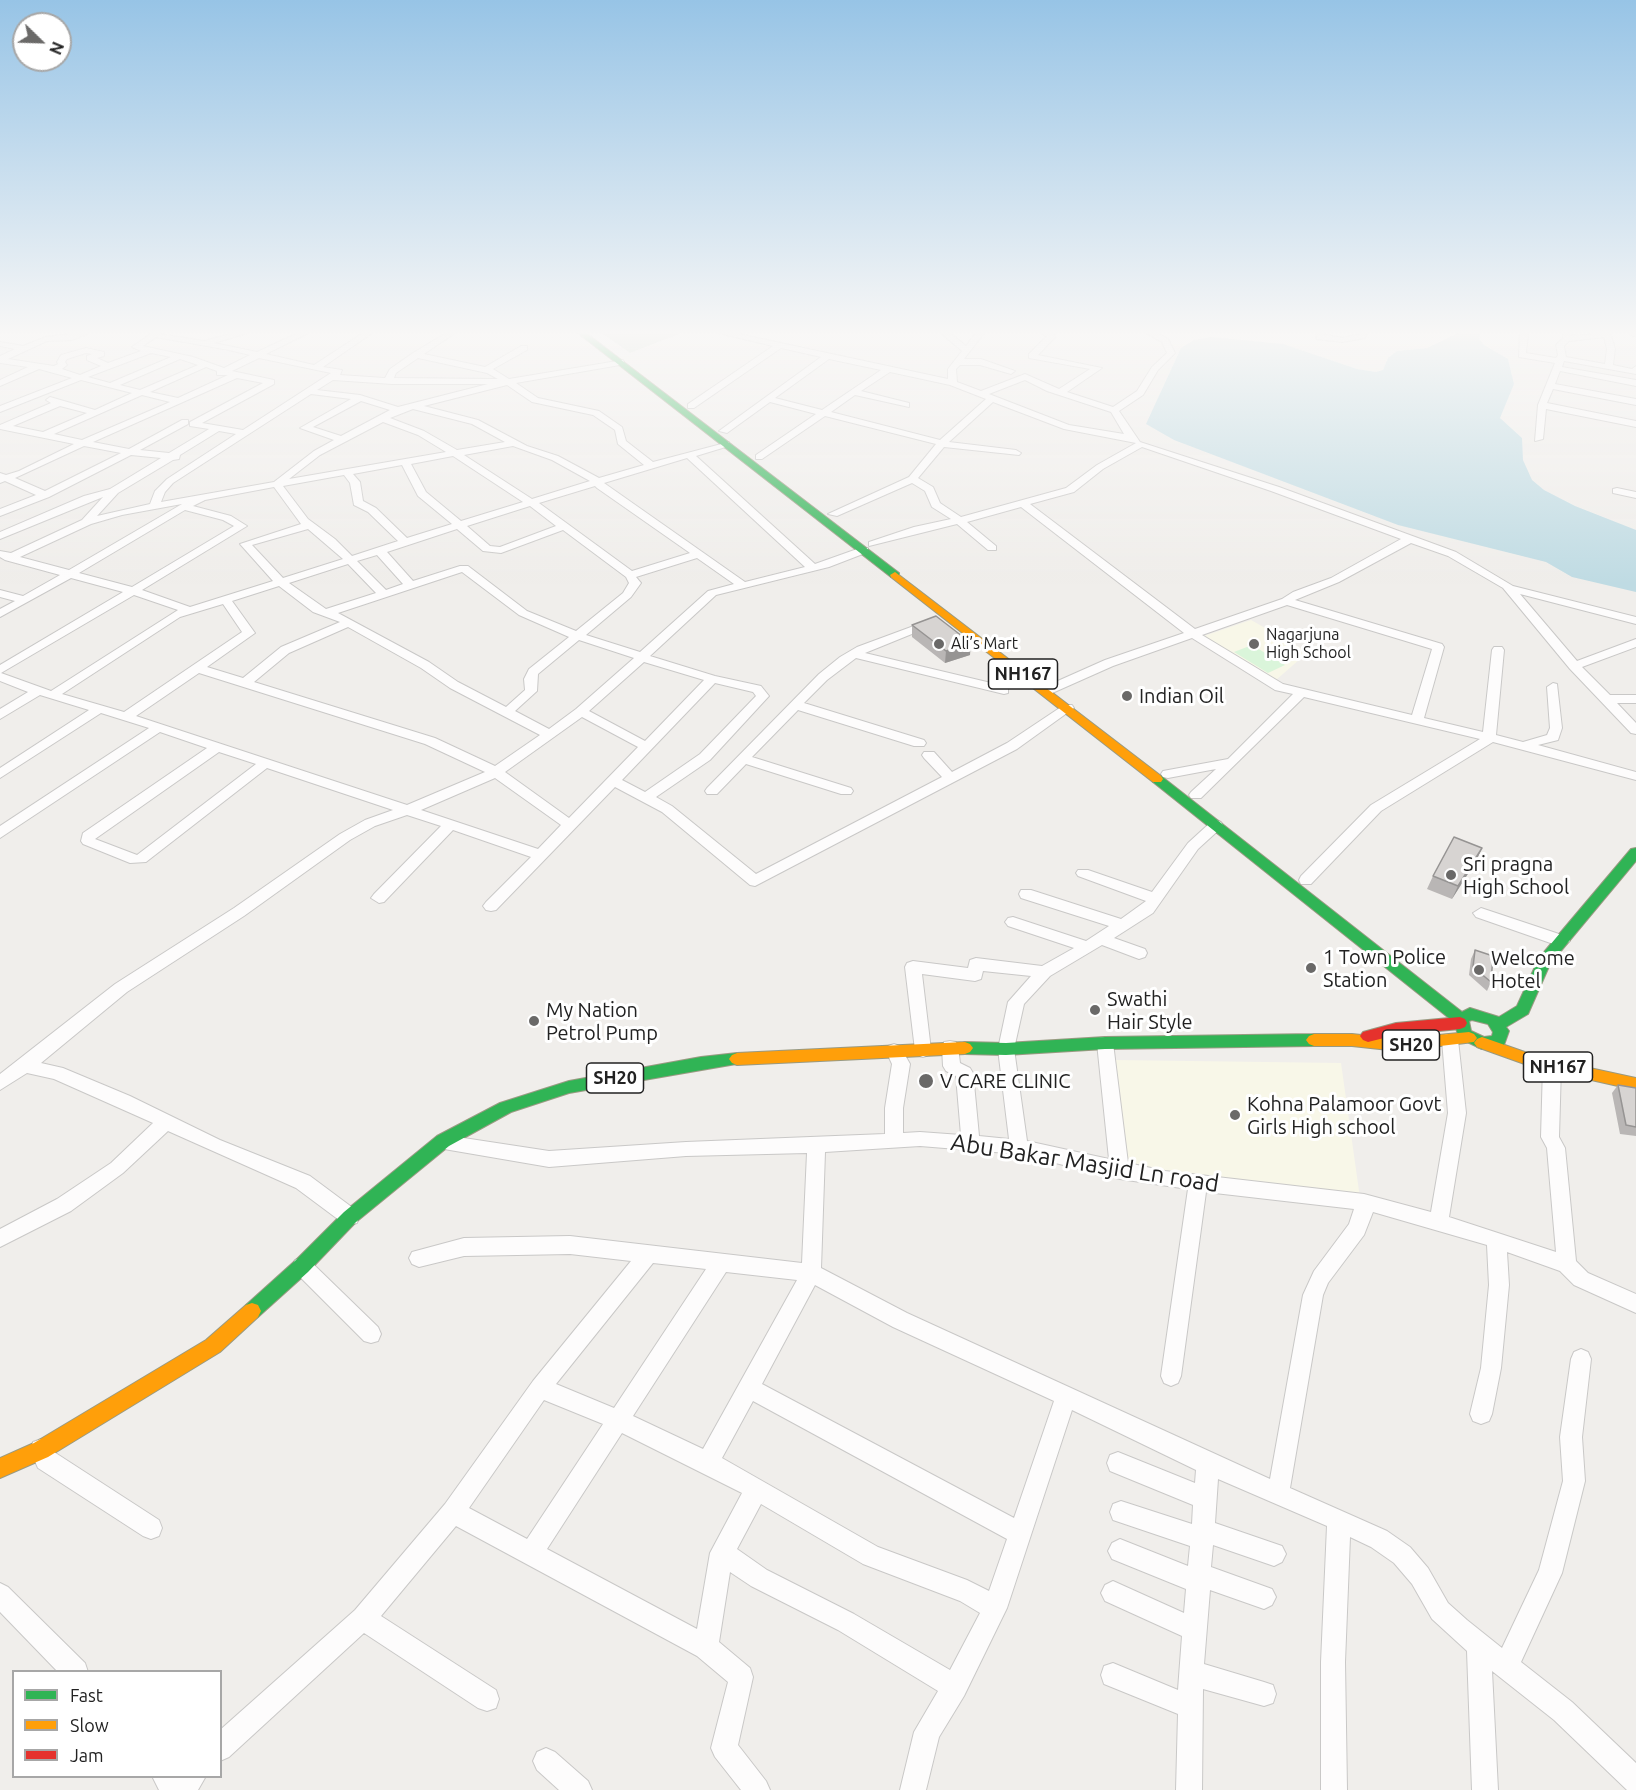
<!DOCTYPE html>
<html>
<head>
<meta charset="utf-8">
<style>
  body { margin:0 }
  #map { position:relative; width:1636px; height:1790px; overflow:hidden; background:#f0eeeb; font-family:Ubuntu,sans-serif }
  canvas { display:block }
  .legend { position:absolute; left:12px; top:1670px; width:210px; height:108px; box-sizing:border-box; background:#fff; border:2px solid #a7a7a7; margin:0; padding:8px 10px; list-style:none; font-size:18px; color:#222 }
  .legend li { display:flex; align-items:center; gap:12px; height:30px }
  .legend b { width:30px; border:2px solid #a7a7a7 }
  .north { position:absolute; left:12px; top:12px; width:60px; height:60px; box-sizing:border-box; background:#fff; border:2px solid #a7a7a7; border-radius:50%; rotate:113deg; font-size:16px; font-weight:700; line-height:24px; text-align:center; color:#222 }
  .north::after { content:''; display:block; margin:auto; width:21px; height:27px; background:#6a6968; clip-path:polygon(50% 0,100% 100%,50% 72%,0 100%) }
</style>
</head>
<body>
<div id="map">
<canvas width="1636" height="1790"></canvas>
<ul class="legend">
<li><b style="height:8px;background:#30b455"></b>Fast</li>
<li><b style="height:8px;background:#ff9f0a"></b>Slow</li>
<li><b style="height:8px;background:#e5322d"></b>Jam</li>
</ul>
<div class="north">N</div>
</div>
<script>
const ctx = document.querySelector('canvas').getContext('2d');
ctx.lineJoin = 'round';
function fillPath(path, color) { ctx.fillStyle = color; ctx.fill(path, 'evenodd'); }
const toPath = rows => new Path2D(rows.map(r => 'M' + r).join(''));
function strokePath(path, color, width, dash) { ctx.strokeStyle = color; ctx.lineWidth = width; ctx.lineCap = dash ? 'butt' : 'round'; ctx.setLineDash(dash || []); ctx.stroke(path); }
function write(font, color, halo, rows, align = 'center') {
  ctx.font = font + ' Ubuntu,sans-serif'; ctx.lineWidth = 6; ctx.setLineDash([]); ctx.textBaseline = 'middle'; ctx.strokeStyle = halo; ctx.fillStyle = color; for (const [text, x, y, turn = 0] of rows) {
    ctx.save(); ctx.translate(x, y); ctx.rotate((+turn || 0) * Math.PI / 180); ctx.textAlign = isNaN(turn) ? turn : align; if (halo) ctx.strokeText(text, 0, 0); ctx.fillText(text, 0, 0); ctx.restore();
  }
}
fillPath(toPath([
  [1251,620,1308,652,1276,680,1201,637],
  [1114,1060,1341,1063,1360,1198,1127,1167]
]), '#f8f7e8');
fillPath(toPath([
  [602,333,681,333,630,353]
]), '#cadbca');
fillPath(toPath([
  [1252,645,1285,665,1268,673,1234,652]
]), '#daf5da');
fillPath(toPath([
  [1459,333,1480,333,1479,339,1484,345,1508,359,1514,384,1500,418,1522,438,1523,460,1532,480,1544,490,1575,506,1636,530,1636,592,1572,577,1546,562,1398,525,1174,440,1146,424,1181,348,1194,340,1211,337,1283,344,1357,369,1376,372,1383,370,1388,358,1397,351,1427,348]
]), '#bfdbe3');
const street = toPath([
  [78,333,89,333,72,340,47,341,8,359,54,366,58,364,57,362,61,355,86,348,104,352,104,356,97,358,108,363,141,351,132,347,152,333,204,341,234,333,247,333,214,343,257,352,298,333,308,333,266,354,314,365,363,333,372,333,323,367,342,370,340,375,385,378,390,369,413,353,446,333,455,333,424,354,485,367,521,346,527,346,527,350,493,369,509,379,623,360,624,362,620,365,516,383,538,398,599,411,622,427,626,441,653,462,729,442,729,446,696,456,815,564,860,548,868,548,868,552,829,567,716,595,650,656,715,676,761,686,769,696,710,760,656,797,672,806,756,874,942,777,924,758,922,755,924,752,934,752,952,772,1007,743,1064,705,1072,705,1074,708,1017,749,755,886,750,885,662,812,615,787,496,910,491,911,486,910,483,906,486,902,531,857,453,830,384,902,379,903,371,898,374,894,441,826,407,815,375,826,350,840,244,916,127,992,41,1063,63,1068,130,1096,220,1140,310,1176,357,1211,359,1217,357,1223,350,1225,343,1223,296,1188,168,1131,123,1173,71,1211,0,1247,0,1229,57,1199,111,1163,153,1123,54,1079,27,1073,0,1090,0,1074,115,984,234,908,340,834,365,820,393,810,267,768,146,862,130,863,83,844,81,841,83,833,207,748,160,732,0,838,0,826,149,728,101,713,0,778,0,768,89,710,40,695,0,719,0,709,28,692,0,681,0,665,123,592,71,578,0,617,0,609,15,601,0,597,0,590,23,596,60,575,5,560,0,557,0,551,11,553,82,520,103,497,0,539,0,532,84,496,110,489,161,458,131,455,49,497,0,516,0,509,36,495,5,481,0,483,0,473,6,475,19,471,74,444,0,429,0,425,51,403,46,400,50,397,95,410,132,393,81,380,0,412,0,406,72,378,39,369,0,386,0,380,28,367,0,363,0,356,15,349,0,346,0,342,23,346,46,337,78,333],
  [156,337,229,350,250,355,224,368,193,357,143,346,156,337],
  [86,353,92,354,87,356,87,360,101,366,80,375,62,369,67,365,65,362,67,359,86,353],
  [151,353,171,357,110,383,88,377,151,353],
  [259,358,331,373,243,430,202,423,274,384,274,380,232,371,259,358],
  [418,358,487,373,498,379,394,378,396,373,418,358],
  [180,359,198,365,140,390,120,385,180,359],
  [206,367,217,371,217,375,228,375,178,398,150,392,206,367],
  [237,378,263,383,190,422,190,426,209,429,169,453,140,450,188,424,188,420,182,420,129,449,93,442,237,378],
  [333,380,392,384,488,384,398,407,360,395,317,390,333,380],
  [507,385,532,402,593,415,615,430,618,444,644,465,599,478,558,456,527,446,478,420,424,406,507,385],
  [311,394,351,399,300,428,334,440,314,451,274,482,161,502,165,492,173,483,311,394],
  [142,395,170,402,82,440,54,434,142,395],
  [361,401,390,410,341,436,313,427,361,401],
  [60,406,87,413,43,432,13,426,60,406],
  [413,409,472,424,505,442,457,450,424,431,390,418,413,409],
  [383,422,418,435,446,452,289,479,320,455,383,422],
  [219,431,236,434,167,479,155,491,150,504,97,516,118,493,173,460,179,459,180,455,219,431],
  [84,446,121,453,45,491,15,478,84,446],
  [513,446,552,460,590,481,532,499,464,455,513,446],
  [453,456,523,502,461,521,426,492,411,464,453,456],
  [687,458,805,567,745,582,604,483,687,458],
  [402,465,418,496,452,524,407,538,376,508,363,501,360,482,353,474,402,465],
  [344,475,350,483,354,505,368,512,398,541,352,556,335,539,308,519,283,486,344,475],
  [595,486,597,488,690,553,632,571,539,503,595,486],
  [274,487,301,524,240,544,273,581,190,607,142,590,247,526,231,516,193,506,205,500,274,487],
  [182,504,69,570,20,557,91,524,122,515,182,504],
  [530,506,556,526,500,547,490,546,467,526,530,506],
  [185,510,223,520,234,526,132,587,79,573,185,510],
  [308,529,343,559,283,578,252,545,308,529],
  [457,529,483,551,501,553,563,530,626,577,629,583,623,593,576,631,527,611,468,566,460,566,413,581,387,552,457,529],
  [377,555,403,584,386,590,357,561,377,555],
  [697,558,734,584,708,591,640,652,586,635,631,597,641,583,636,577,697,558],
  [348,564,376,593,326,609,289,583,348,564],
  [462,572,519,615,569,637,529,669,524,679,525,690,506,707,458,682,429,662,338,613,462,572],
  [279,586,313,612,340,622,281,647,243,678,207,667,255,633,232,601,279,586],
  [134,595,178,610,51,691,1,673,134,595],
  [223,604,242,632,124,712,62,694,180,617,223,604],
  [348,627,421,668,450,688,540,735,495,766,435,738,254,682,289,653,348,627],
  [579,640,634,658,576,709,549,729,515,711,537,691,538,674,579,640],
  [644,662,704,680,645,741,589,711,644,662],
  [199,673,425,744,485,772,407,805,136,716,199,673],
  [715,683,753,692,756,696,700,754,645,792,622,780,715,683],
  [582,717,638,747,569,818,505,772,582,717],
  [219,752,256,764,137,855,95,839,219,752],
  [495,778,561,825,538,849,421,810,495,778],
  [719,333,734,333,948,379,948,369,962,351,941,333,950,333,966,346,976,333,984,333,964,359,981,359,1015,371,1011,374,980,365,960,365,956,369,957,382,981,391,1025,374,1059,389,1090,369,1029,358,1029,354,1047,336,1041,333,1054,333,1055,337,1038,355,1102,368,1067,392,1113,407,1137,391,1152,367,1167,353,1162,342,1146,333,1156,333,1168,339,1175,353,1158,370,1143,395,1119,411,1140,442,1279,487,1456,552,1513,586,1636,617,1636,624,1520,594,1577,661,1636,639,1636,647,1582,667,1610,695,1636,695,1636,703,1617,703,1636,723,1636,734,1631,733,1570,669,1503,588,1448,556,1411,543,1339,582,1295,600,1442,644,1444,647,1424,718,1483,732,1492,650,1494,647,1502,647,1504,650,1496,735,1523,742,1547,735,1550,728,1547,687,1553,683,1557,684,1562,728,1558,740,1538,745,1636,772,1636,780,1493,742,1381,811,1311,884,1301,884,1299,880,1301,876,1371,805,1480,739,1304,697,1201,798,1191,798,1189,795,1191,792,1216,769,1168,778,1163,777,1161,774,1163,771,1228,759,1293,694,1275,690,1192,638,1113,666,1050,694,1042,694,1042,688,1105,660,1184,633,1021,507,967,522,996,546,996,550,988,550,957,524,869,546,869,542,914,527,951,519,932,507,925,491,912,483,837,516,828,514,909,477,936,444,825,416,762,459,756,459,756,455,816,414,770,402,727,433,719,431,821,357,781,348,694,408,688,408,688,404,773,346,719,333],
  [829,359,881,370,822,410,775,398,829,359],
  [890,372,950,385,986,399,940,440,831,412,855,395,909,407,909,403,861,391,890,372],
  [1025,380,1047,391,1111,412,1124,434,1069,425,989,394,1025,380],
  [993,402,1064,429,1136,443,1097,465,1066,488,961,517,940,503,933,487,918,478,944,447,1019,455,1021,453,1016,450,949,442,993,402],
  [1142,447,1271,491,1401,539,1331,578,1293,592,1282,599,1195,629,1030,504,1074,492,1103,469,1142,447],
  [1287,605,1432,649,1412,715,1283,684,1202,635,1287,605],
  [1316,333,1342,338,1367,333,1365,338,1342,342,1317,339,1316,333],
  [1520,333,1528,333,1526,353,1556,358,1558,355,1556,345,1563,338,1563,333,1571,333,1571,336,1610,333,1615,349,1613,365,1632,369,1636,366,1636,374,1564,361,1562,367,1636,380,1636,386,1560,371,1555,384,1636,399,1636,405,1553,389,1547,403,1636,421,1636,427,1546,409,1543,439,1535,441,1538,405,1555,363,1519,357,1520,333],
  [1604,337,1607,349,1605,364,1566,357,1564,346,1569,341,1604,337],
  [1629,333,1636,333,1636,336,1630,335,1629,333],
  [1617,488,1636,492,1636,498,1613,493,1613,489,1617,488],
  [930,620,936,623,934,625,865,653,1008,687,1008,693,1004,694,856,658,827,680,804,703,924,740,926,743,924,746,914,746,798,710,752,757,851,788,853,791,851,794,841,794,746,764,717,794,707,794,705,791,707,788,819,674,840,657,857,647,930,620],
  [1216,820,1221,822,1223,825,1221,828,1198,849,1153,913,1114,938,1145,949,1147,953,1145,957,1139,959,1102,945,1050,976,1024,1004,1014,1049,1027,1141,1109,1159,1097,1043,1099,1038,1105,1037,1111,1038,1113,1043,1128,1163,1165,1171,1364,1194,1431,1212,1448,1113,1442,1040,1444,1035,1450,1034,1456,1035,1458,1040,1466,1113,1449,1217,1556,1252,1547,1148,1541,1137,1543,1066,1546,1061,1552,1059,1558,1061,1561,1066,1559,1137,1565,1148,1576,1261,1588,1273,1636,1294,1636,1313,1574,1285,1560,1271,1507,1252,1509,1285,1501,1368,1492,1414,1489,1421,1481,1424,1473,1421,1470,1414,1481,1368,1489,1285,1487,1245,1373,1212,1364,1235,1328,1283,1323,1295,1290,1488,1387,1531,1410,1547,1428,1568,1448,1603,1467,1620,1502,1648,1539,1570,1563,1481,1560,1437,1571,1359,1574,1352,1581,1349,1588,1352,1591,1359,1582,1437,1585,1481,1562,1573,1521,1662,1572,1702,1636,1763,1636,1790,1627,1790,1554,1720,1492,1671,1498,1790,1472,1790,1467,1651,1432,1619,1412,1584,1394,1563,1371,1547,1350,1537,1345,1662,1347,1790,1321,1790,1321,1662,1327,1526,1218,1479,1215,1523,1282,1546,1286,1554,1282,1562,1274,1566,1213,1545,1211,1567,1272,1589,1276,1597,1272,1605,1264,1609,1210,1590,1204,1664,1264,1682,1273,1685,1276,1694,1273,1703,1264,1706,1203,1689,1202,1790,1176,1790,1178,1714,1104,1684,1101,1675,1104,1666,1113,1663,1178,1690,1182,1636,1105,1601,1101,1593,1105,1585,1113,1581,1184,1613,1186,1589,1112,1559,1108,1551,1112,1543,1120,1539,1188,1566,1190,1546,1113,1520,1110,1512,1113,1504,1121,1501,1192,1524,1193,1505,1110,1471,1107,1463,1110,1455,1118,1452,1195,1483,1196,1470,1072,1410,1007,1608,964,1696,939,1737,926,1790,900,1790,914,1732,938,1691,838,1630,751,1586,730,1572,719,1642,750,1668,753,1677,738,1745,766,1781,770,1790,741,1790,715,1757,711,1748,728,1682,697,1656,456,1526,381,1616,496,1690,499,1699,496,1708,487,1711,478,1708,364,1633,229,1757,220,1761,220,1730,355,1610,445,1504,533,1381,631,1261,570,1254,464,1256,419,1267,412,1264,409,1258,412,1252,464,1238,570,1236,802,1263,807,1153,686,1156,549,1167,444,1149,438,1147,435,1142,438,1137,444,1135,549,1151,686,1142,885,1134,885,1108,892,1064,886,1051,888,1046,894,1044,900,1046,910,1064,903,1108,903,1133,920,1132,961,1135,956,1076,946,1071,943,1066,942,1047,944,1042,950,1041,956,1042,958,1047,960,1063,970,1068,973,1073,979,1136,1009,1139,998,1049,1008,1002,1031,976,983,971,981,979,975,981,922,974,931,1050,929,1055,923,1057,917,1055,915,1050,905,967,907,963,913,961,968,968,970,960,976,958,1042,966,1074,948,1008,926,1005,922,1008,918,1013,917,1086,941,1109,926,1021,898,1019,894,1021,890,1031,890,1121,919,1146,901,1078,876,1076,873,1078,870,1088,870,1152,892,1188,843,1211,822,1216,820],
  [920,1146,1019,1154,1120,1179,1188,1189,1161,1376,1164,1383,1171,1386,1178,1383,1181,1376,1206,1192,1354,1209,1349,1224,1314,1271,1303,1295,1270,1479,907,1313,821,1268,825,1152,920,1146],
  [653,1263,706,1269,614,1408,556,1384,653,1263],
  [726,1272,797,1280,703,1449,633,1416,726,1272],
  [815,1285,893,1327,1054,1401,1014,1518,762,1384,815,1285],
  [544,1400,603,1424,527,1539,469,1508,544,1400],
  [753,1401,1007,1539,989,1591,967,1580,878,1547,722,1458,753,1401],
  [622,1433,742,1493,710,1553,697,1629,547,1549,622,1433],
  [761,1504,863,1564,960,1601,980,1613,950,1670,854,1614,767,1570,737,1549,761,1504],
  [1481,908,1568,937,1570,941,1562,947,1476,917,1473,913,1481,908],
  [302,1257,309,1260,378,1327,381,1334,378,1341,371,1343,364,1341,295,1272,292,1266,295,1260,302,1257],
  [41,1439,49,1442,54,1452,159,1520,162,1528,159,1536,151,1539,143,1536,38,1468,30,1450,33,1442,41,1439],
  [0,1583,8,1587,85,1663,88,1672,58,1672,0,1612,0,1583],
  [546,1748,555,1752,588,1781,592,1790,559,1790,537,1770,533,1761,537,1752,546,1748],
  [152,1776,206,1776,198,1790,159,1790,152,1776]
]);
const fast = toPath([
  [578,333,586,333,899,573,899,577,891,577,578,333],
  [1157,775,1161,776,1462,1012,1470,1008,1499,1017,1517,1006,1539,958,1631,849,1636,848,1636,861,1550,964,1528,1014,1506,1027,1509,1031,1504,1045,1482,1049,1459,1038,1454,1022,1153,782,1151,779,1157,775],
  [1472,1020,1488,1024,1493,1032,1492,1036,1484,1037,1471,1031,1469,1021,1472,1020],
  [1314,1034,1319,1036,1322,1040,1319,1044,1314,1046,1105,1049,1006,1055,965,1054,960,1052,957,1048,960,1044,965,1042,1006,1043,1105,1037,1314,1034],
  [737,1053,742,1055,745,1059,742,1063,569,1093,511,1112,449,1146,356,1222,308,1272,258,1317,252,1319,246,1317,243,1311,246,1305,296,1260,344,1212,437,1136,500,1103,569,1081,701,1057,737,1053]
]);
const slow = toPath([
  [895,572,1161,776,1163,779,1161,782,1153,782,891,577,890,575,895,572],
  [1469,1032,1474,1034,1477,1038,1474,1042,1398,1051,1352,1046,1314,1046,1309,1044,1306,1040,1309,1036,1314,1034,1352,1034,1398,1039,1469,1032],
  [1482,1037,1539,1057,1636,1078,1636,1090,1533,1067,1477,1047,1474,1043,1477,1039,1482,1037],
  [965,1042,970,1044,973,1048,970,1052,965,1054,737,1065,732,1063,729,1059,732,1055,737,1053,965,1042],
  [252,1303,258,1305,261,1311,258,1317,220,1352,48,1457,0,1478,0,1458,34,1443,206,1340,246,1305,252,1303]
]);
const jam = toPath([
  [1460,1017,1465,1019,1467,1023,1465,1027,1460,1029,1396,1035,1368,1042,1363,1040,1360,1036,1363,1032,1396,1023,1460,1017]
]);
strokePath(street, '#c9c8c7', 2);
strokePath(fast, '#999a82', 2);
strokePath(slow, '#999a82', 2);
strokePath(jam, '#999a82', 2);
fillPath(street, '#fdfcfc');
fillPath(fast, '#30b455');
fillPath(slow, '#ff9f0a');
fillPath(jam, '#e5322d');
fillPath(toPath([
  [912,625,970,655,945,663,912,637],
  [1482,848,1476,861,1452,899,1427,889,1433,876],
  [1475,950,1491,982,1487,991,1469,975,1471,959],
  [1618,1085,1636,1088,1636,1136,1620,1134,1612,1093]
]), '#b9b6b5');
fillPath(toPath([
  [971,643,970,655,945,663,946,651],
  [1482,848,1476,861,1452,899,1458,886]
]), '#969493');
const building = toPath([
  [936,616,971,643,946,651,912,625,936,616],
  [1454,837,1482,848,1458,886,1433,876,1454,837],
  [1475,950,1493,956,1491,982,1473,967,1475,950],
  [1618,1085,1636,1088,1636,1127,1626,1125,1618,1085]
]);
fillPath(building, '#d7d4d2');
strokePath(building, '#969493', 1.5);
const sky = ctx.createLinearGradient(0, 0, 0, 584);
sky.addColorStop(0, '#97c4e6');
sky.addColorStop(0.57, '#f8f7f6');
sky.addColorStop(1, '#f8f7f600');
ctx.fillStyle = sky;
ctx.fillRect(0, 0, 1636, 584);
for (const [x, y, r, color] of [
  [939,644,6,"#6a6968"],
  [1254,644,6,"#6a6968"],
  [1127,696,6,"#6a6968"],
  [1451,875,6,"#6a6968"],
  [1311,968,6,"#6a6968"],
  [1479,970,6,"#6a6968"],
  [1095,1010,6,"#6a6968"],
  [534,1021,6,"#6a6968"],
  [926,1081,8,"#6a6968"],
  [1235,1115,6,"#6a6968"]
]) { const dot = new Path2D(); dot.arc(x, y, r, 0, 2 * Math.PI); ctx.fillStyle = color; ctx.fill(dot); strokePath(dot, '#fff', 2); }
write('16px', '#222', '#fff', [
  ["Nagarjuna",1266,635],
  ["High School",1266,653],
  ["Ali’s Mart",951,644]
], 'left');
for (const [x, y, w] of [
  [1023,674,69],
  [1411,1045,57],
  [1558,1067,69],
  [615,1078,57]
]) { const box = new Path2D(); box.roundRect(x - w / 2, y - 15, w, 30, 4.5); ctx.fillStyle = '#fff'; ctx.fill(box); strokePath(box, '#222', 1.5); }
write('bold 18px', '#222', null, [
  ["NH167",1023,674],
  ["SH20",1411,1045],
  ["NH167",1558,1067],
  ["SH20",615,1078]
]);
write('20px', '#222', '#fff', [
  ["Indian Oil",1139,696],
  ["Sri pragna",1463,864],
  ["High School",1463,887],
  ["1 Town Police",1323,957],
  ["Station",1323,980],
  ["Welcome",1491,958],
  ["Hotel",1491,981],
  ["Swathi",1107,999],
  ["Hair Style",1107,1022],
  ["My Nation",546,1010],
  ["Petrol Pump",546,1033],
  ["V CARE CLINIC",940,1081],
  ["Kohna Palamoor Govt",1247,1104],
  ["Girls High school",1247,1127]
], 'left');
write('24px', '#222', '#fff', [
  ["Abu Bakar Masjid Ln road",1085,1163,9]
]);
</script>
</body>
</html>
